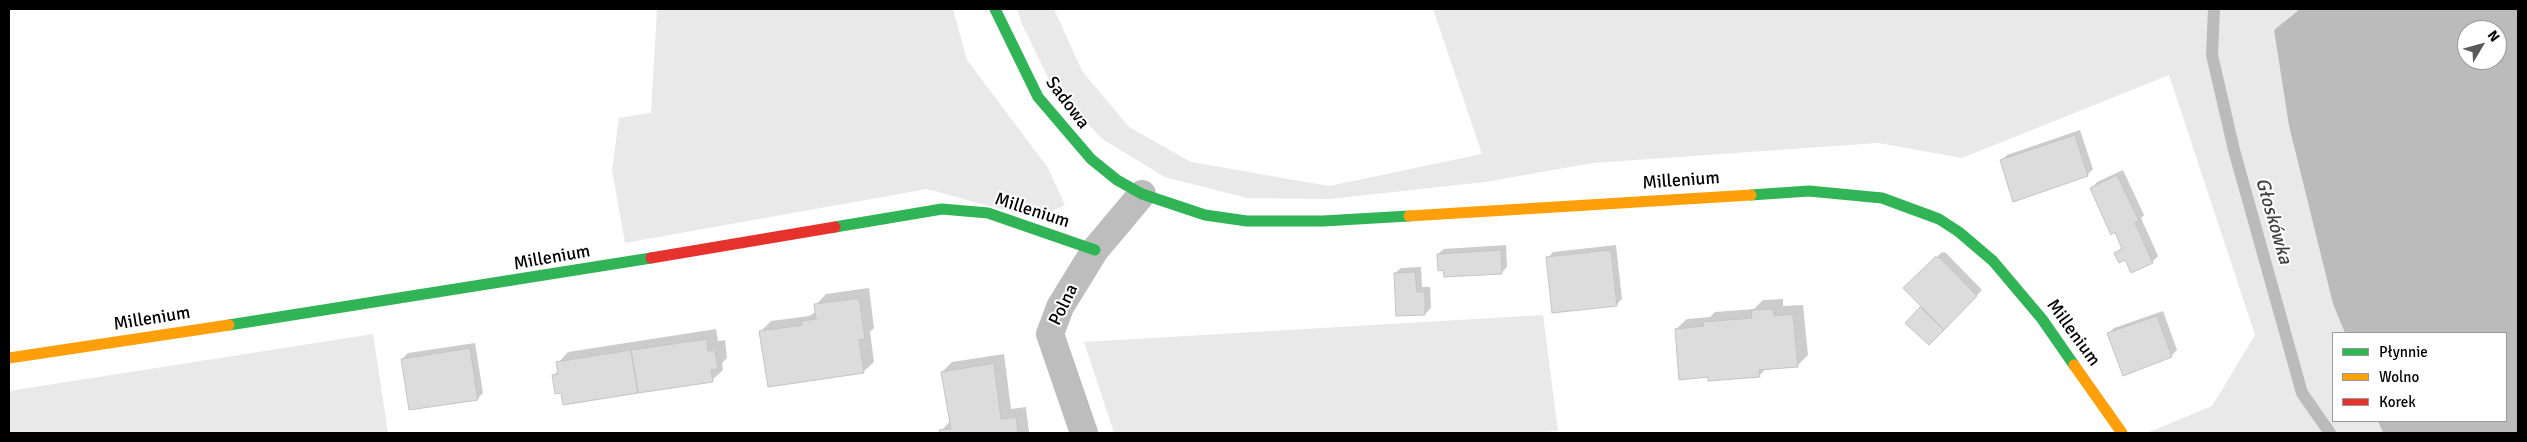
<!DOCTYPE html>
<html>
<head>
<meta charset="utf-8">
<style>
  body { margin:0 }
  #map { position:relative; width:2527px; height:442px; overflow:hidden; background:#fff; font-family:Signika,sans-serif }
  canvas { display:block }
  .frame { position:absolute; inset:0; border:10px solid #000; pointer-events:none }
  .legend { position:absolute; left:2332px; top:332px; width:175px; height:90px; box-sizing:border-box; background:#fff; border:1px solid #999; margin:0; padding:6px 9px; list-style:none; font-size:15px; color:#000 }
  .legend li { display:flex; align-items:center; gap:10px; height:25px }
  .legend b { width:25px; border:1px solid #999 }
  .north { position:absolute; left:2457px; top:20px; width:50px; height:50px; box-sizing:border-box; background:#fff; border:1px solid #999; border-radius:50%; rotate:53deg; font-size:14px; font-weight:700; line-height:20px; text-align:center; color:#000 }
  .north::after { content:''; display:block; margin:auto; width:18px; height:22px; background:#595959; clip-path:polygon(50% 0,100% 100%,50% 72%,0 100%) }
</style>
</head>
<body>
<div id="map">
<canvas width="2527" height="442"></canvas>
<div class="frame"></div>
<ul class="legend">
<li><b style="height:6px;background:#30b455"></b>Płynnie</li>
<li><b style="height:6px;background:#ff9f0a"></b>Wolno</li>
<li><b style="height:6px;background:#e5322d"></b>Korek</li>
</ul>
<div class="north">N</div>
</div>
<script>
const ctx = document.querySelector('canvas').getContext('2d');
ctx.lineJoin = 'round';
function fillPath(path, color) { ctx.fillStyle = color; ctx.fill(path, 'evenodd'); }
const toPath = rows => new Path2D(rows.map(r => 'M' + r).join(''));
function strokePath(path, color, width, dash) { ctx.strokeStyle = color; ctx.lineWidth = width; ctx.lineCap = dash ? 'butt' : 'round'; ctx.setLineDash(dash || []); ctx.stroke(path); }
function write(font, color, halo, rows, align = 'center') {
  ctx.font = font + ' Signika,sans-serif'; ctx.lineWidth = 4; ctx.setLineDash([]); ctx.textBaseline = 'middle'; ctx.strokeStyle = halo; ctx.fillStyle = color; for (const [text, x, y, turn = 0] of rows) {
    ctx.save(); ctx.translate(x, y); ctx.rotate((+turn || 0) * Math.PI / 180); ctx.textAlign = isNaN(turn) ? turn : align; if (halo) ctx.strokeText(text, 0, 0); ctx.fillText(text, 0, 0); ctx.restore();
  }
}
fillPath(toPath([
  [657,9,953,9,967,60,1048,168,1065,205,1042,216,1004,210,927,189,625,243,612,170,619,118,651,113],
  [1017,9,1054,9,1082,71,1129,127,1191,162,1329,186,1482,154,1433,9,2300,9,2274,30,2289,126,2333,304,2345,333,2333,333,2333,421,2378,421,2383,433,2149,432,2212,406,2255,335,2169,75,1962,158,1878,143,1593,163,1485,182,1330,199,1247,198,1165,177,1102,139,1052,86,1022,24],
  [1543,315,1558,431,1525,433,1114,433,1084,342],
  [373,334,388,433,9,433,9,391]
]), '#e9e9e9');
fillPath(toPath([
  [2300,9,2518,9,2518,433,2383,433,2378,421,2506,421,2506,333,2345,333,2333,304,2289,126,2274,30],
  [2467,30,2497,30,2497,60,2467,60]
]), '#bbb');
fillPath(toPath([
  [2080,130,2093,169,2087,175,2001,161,2007,155],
  [2123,170,2144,215,2141,218,2158,256,2152,262,2126,259,2116,253,2122,247,2115,231,2092,188,2097,182],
  [1506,245,1507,267,1501,273,1438,254,1444,249],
  [1616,245,1622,299,1616,305,1548,258,1553,252],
  [1942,252,1946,253,1982,290,1929,344,1907,323,1922,307,1905,288],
  [1421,267,1422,287,1430,287,1431,308,1425,314,1395,273,1401,268],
  [869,288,874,328,870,332,874,362,863,372,761,331,771,321,809,316,817,311,816,305,826,294],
  [1783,299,1783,306,1803,305,1808,355,1797,366,1766,368,1759,376,1709,376,1676,329,1687,319,1710,317,1715,312,1754,309,1763,300],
  [2163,311,2177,350,2171,356,2109,333,2114,328],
  [716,329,718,341,725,340,727,358,722,363,723,370,712,380,562,392,553,376,559,370,558,363,568,352],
  [475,343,483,393,477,399,402,359,408,353],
  [1004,354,1011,409,1026,407,1029,433,941,433,941,431,951,420,942,372,952,362]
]), '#0003');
strokePath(toPath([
  [2214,9,2212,55,2234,150,2302,393,2330,433]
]), '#bbb', 12);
const building = toPath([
  [2075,135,2088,176,2013,202,2000,160,2075,135],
  [2117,175,2139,221,2135,223,2153,263,2131,273,2125,260,2119,263,2114,253,2122,249,2115,232,2111,235,2090,188,2117,175],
  [1501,250,1502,274,1444,277,1443,270,1438,271,1437,254,1501,250],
  [1611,250,1617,306,1552,313,1546,257,1611,250],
  [1935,257,1940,258,1977,296,1944,330,1903,288,1935,257],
  [1415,272,1417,292,1425,292,1425,315,1396,316,1394,273,1415,272],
  [859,298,865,339,859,340,864,373,768,387,759,331,802,325,801,321,816,319,814,304,859,298],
  [1920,307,1944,330,1929,345,1905,323,1920,307],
  [1773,309,1774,316,1793,314,1798,367,1759,370,1760,377,1708,381,1708,377,1679,380,1675,329,1704,326,1703,322,1752,318,1751,310,1773,309],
  [2157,316,2172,357,2123,376,2107,333,2157,316],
  [707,339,708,351,715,350,718,369,711,370,713,382,638,393,631,350,707,339],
  [470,348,478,400,409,410,401,359,470,348],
  [631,350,638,393,563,405,561,393,555,394,552,375,558,374,556,362,631,350],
  [994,363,1001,419,1016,417,1018,433,940,433,939,430,951,429,941,372,994,363]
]);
fillPath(building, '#dcdcdc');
strokePath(building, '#c4c4c4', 1);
strokePath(toPath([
  [1084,433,1050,334,1060,307,1095,250,1142,194]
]), '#bdbdbd', 28);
strokePath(toPath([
  [995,9,1038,97,1091,159,1117,180,1142,194,1205,215,1247,221,1323,221,1409,216],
  [1751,195,1809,191,1882,198,1939,219,1959,232,1993,261,2042,319,2074,365],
  [835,227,942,209,988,213,1095,250],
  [229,325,651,258]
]), '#30b455', 11);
strokePath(toPath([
  [1409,216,1751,195],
  [9,358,229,325],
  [2074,365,2122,433]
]), '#ff9f0a', 11);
strokePath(toPath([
  [651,258,835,227]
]), '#e5322d', 11);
write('18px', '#000', '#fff', [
  ["Sadowa",1067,103,53],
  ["Millenium",1681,181,-4],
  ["Millenium",1032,211,18],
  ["Millenium",552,258,-10],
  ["Polna",1064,305,-64],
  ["Millenium",152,319,-9],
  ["Millenium",2073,333,54]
]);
write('italic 19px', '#3f3f3f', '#fff', [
  ["Głoskówka",2273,221,74]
]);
</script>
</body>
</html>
